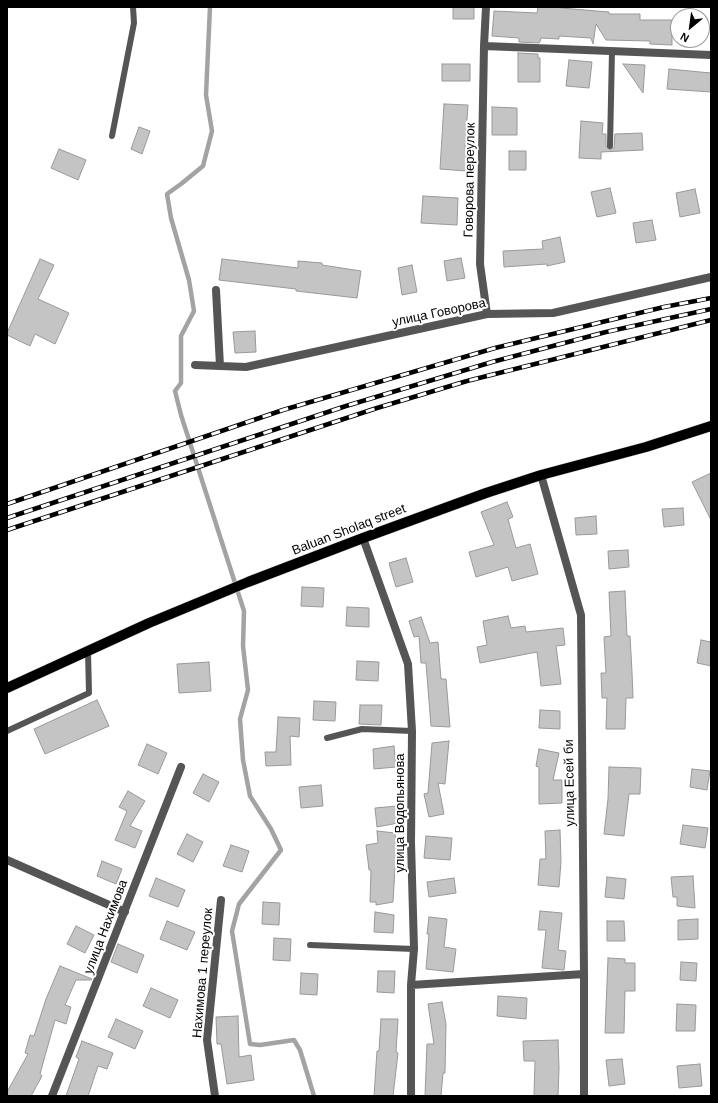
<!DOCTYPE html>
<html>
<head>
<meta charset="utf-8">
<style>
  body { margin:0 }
  #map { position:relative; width:718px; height:1103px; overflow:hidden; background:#fff; font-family:Arial,sans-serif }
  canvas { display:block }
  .frame { position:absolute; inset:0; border:8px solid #000; pointer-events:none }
  .north { position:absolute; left:670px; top:8px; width:40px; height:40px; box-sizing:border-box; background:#fff; border:1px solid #999; border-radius:50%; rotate:209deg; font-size:11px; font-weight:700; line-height:16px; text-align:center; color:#000 }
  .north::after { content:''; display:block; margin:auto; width:14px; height:18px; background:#000; clip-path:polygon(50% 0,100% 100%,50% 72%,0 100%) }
</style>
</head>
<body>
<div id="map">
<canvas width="718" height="1103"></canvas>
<div class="frame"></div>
<div class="north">N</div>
</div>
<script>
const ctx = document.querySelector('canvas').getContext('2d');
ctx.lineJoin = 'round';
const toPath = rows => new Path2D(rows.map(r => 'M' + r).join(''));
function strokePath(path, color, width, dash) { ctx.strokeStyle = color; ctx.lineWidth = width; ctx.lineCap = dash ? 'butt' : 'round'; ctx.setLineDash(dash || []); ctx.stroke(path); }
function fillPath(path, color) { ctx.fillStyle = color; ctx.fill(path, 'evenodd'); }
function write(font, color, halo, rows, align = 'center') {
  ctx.font = font + ' Arial,sans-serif'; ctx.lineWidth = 4; ctx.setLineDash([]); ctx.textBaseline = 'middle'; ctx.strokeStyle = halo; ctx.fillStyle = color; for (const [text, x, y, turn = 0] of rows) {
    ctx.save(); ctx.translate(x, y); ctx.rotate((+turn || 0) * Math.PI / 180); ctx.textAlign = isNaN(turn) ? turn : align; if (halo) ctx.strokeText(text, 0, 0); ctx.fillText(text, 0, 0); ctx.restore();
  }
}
strokePath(toPath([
  [210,7,206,95,212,131,203,166,181,184,167,194,171,218,189,280,194,311,181,336,181,383,175,391,181,415,244,611,243,646,248,690,240,719,243,760,250,796,271,829,281,850,239,904,232,931,250,1044,260,1045,294,1040,300,1050,314,1096]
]), '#a3a3a3', 4.5);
const building = toPath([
  [453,7,474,7,474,19,453,19,453,7],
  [538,7,561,7,561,8,609,12,609,14,640,14,640,20,672,20,672,45,650,44,650,41,606,40,596,24,593,44,591,38,559,36,559,39,541,38,540,42,539,43,519,42,519,38,492,36,494,11,537,13,538,7],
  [518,53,538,54,538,58,540,58,540,82,518,82,518,53],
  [569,60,592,62,589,88,566,86,569,60],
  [442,64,470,64,470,81,442,81,442,64],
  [623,64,645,65,643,93,623,64],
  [669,69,711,73,711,92,667,89,669,69],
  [444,104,468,105,465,149,467,150,466,171,440,169,444,104],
  [492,107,517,108,517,135,492,135,492,107],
  [581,121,603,123,602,134,606,134,606,146,610,150,614,148,615,134,642,133,643,150,601,152,601,159,579,158,581,121],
  [139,127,150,131,142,154,131,149,139,127],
  [59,149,86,160,78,180,51,168,59,149],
  [509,151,526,151,526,170,509,170,509,151],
  [610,188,616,213,597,217,591,192,610,188],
  [695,189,700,213,680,217,676,193,695,189],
  [423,196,458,198,457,225,421,223,423,196],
  [652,220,656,240,636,243,633,223,652,220],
  [560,237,565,262,547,266,547,264,504,267,503,251,543,249,542,241,560,237],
  [461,258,465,278,447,281,444,261,461,258],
  [40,259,54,265,38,299,69,313,55,344,35,334,30,346,7,335,7,333,40,259],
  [222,259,298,268,298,261,322,263,322,265,361,271,357,298,296,291,296,289,219,280,222,259],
  [412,265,417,292,402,295,398,268,412,265],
  [255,331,256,352,235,353,233,332,255,331],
  [711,473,711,520,692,482,711,473],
  [507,502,513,517,508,519,516,548,530,544,538,574,512,581,508,567,476,577,469,552,494,545,481,512,507,502],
  [683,508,684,525,664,527,662,509,683,508],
  [596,516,597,534,576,535,575,518,596,516],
  [628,550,629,567,609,569,608,551,628,550],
  [406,558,413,582,396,587,389,563,406,558],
  [302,587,324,588,323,607,301,606,302,587],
  [625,591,627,636,630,636,632,672,633,698,626,698,625,729,606,729,607,698,602,698,601,673,606,673,604,637,611,636,609,592,625,591],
  [347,607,369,608,369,627,346,626,347,607],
  [508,616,511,628,525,626,526,632,563,628,565,645,556,646,561,684,541,686,537,652,480,663,477,647,487,645,483,621,508,616],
  [421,617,430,643,438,642,441,679,446,679,450,727,431,726,426,663,421,663,419,636,414,637,409,621,421,617],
  [701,640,711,642,711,666,697,663,701,640],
  [357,661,379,662,378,681,356,680,357,661],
  [209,662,211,691,179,693,177,664,209,662],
  [97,700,109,726,45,754,34,729,97,700],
  [314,701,336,702,335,721,313,720,314,701],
  [360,705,382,705,381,725,359,724,360,705],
  [540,710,560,711,560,729,539,728,540,710],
  [278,717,300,718,299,737,290,736,291,765,266,766,265,752,276,752,278,717],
  [449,741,445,784,438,783,444,814,429,817,424,794,428,793,432,743,449,741],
  [147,744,167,753,158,774,138,765,147,744],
  [394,746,396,767,374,769,373,749,394,746],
  [539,749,559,753,553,780,562,780,562,803,539,804,539,767,536,766,539,749],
  [609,767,641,768,640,794,629,794,624,836,604,834,608,799,609,767],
  [692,769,710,771,707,790,690,787,692,769],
  [203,774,219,782,209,802,193,793,203,774],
  [321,785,323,806,301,808,299,787,321,785],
  [128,791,145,801,130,826,142,831,135,848,115,840,127,811,119,807,128,791],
  [397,806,398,823,377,827,375,808,397,806],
  [683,825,708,828,705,848,680,844,683,825],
  [560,830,561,862,559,887,538,885,540,859,546,859,545,831,560,830],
  [377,831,395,833,398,867,395,868,393,902,376,905,376,902,370,902,371,870,369,870,366,845,378,843,377,831],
  [187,834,203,842,193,862,177,854,187,834],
  [426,836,452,838,450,860,424,858,426,836],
  [231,845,249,851,242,872,223,866,231,845],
  [102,861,122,869,116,884,97,876,102,861],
  [693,876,695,908,677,906,677,897,673,897,671,877,693,876],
  [607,877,626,879,624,899,605,897,607,877],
  [156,878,185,890,178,907,149,896,156,878],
  [454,878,456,893,429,897,427,882,454,878],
  [263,902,280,903,279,925,262,924,263,902],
  [540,911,562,913,558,950,566,951,564,970,542,968,546,930,538,930,540,911],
  [375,912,394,915,393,933,374,932,375,912],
  [429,917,447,919,444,947,456,949,453,972,426,969,429,934,427,934,429,917],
  [698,919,698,939,678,940,678,920,698,919],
  [167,921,195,932,187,950,160,939,167,921],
  [607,921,624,921,625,941,607,941,607,921],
  [76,926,94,935,85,953,67,944,76,926],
  [274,938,291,939,290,961,273,960,274,938],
  [118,944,144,955,137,973,111,962,118,944],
  [608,958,625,959,625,963,635,963,635,991,625,991,624,1033,605,1033,608,958],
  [681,962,697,963,696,981,680,980,681,962],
  [60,966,92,979,91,980,76,980,65,1005,71,1007,66,1024,55,1020,40,1074,42,1076,31,1096,7,1096,7,1092,28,1054,25,1053,30,1035,34,1036,46,999,60,966],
  [378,971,395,971,394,993,377,992,378,971],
  [301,973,318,974,317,995,300,994,301,973],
  [151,988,178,1000,170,1018,143,1006,151,988],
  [498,996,527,998,526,1019,497,1016,498,996],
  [442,1002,446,1024,445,1073,443,1073,441,1096,425,1096,427,1044,434,1044,428,1004,442,1002],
  [677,1004,696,1005,695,1031,676,1031,677,1004],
  [238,1016,239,1057,251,1055,254,1080,227,1084,221,1044,217,1044,216,1017,238,1016],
  [116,1019,143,1031,135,1049,108,1037,116,1019],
  [381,1019,398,1019,396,1052,398,1053,393,1096,374,1096,377,1051,379,1051,381,1019],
  [558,1040,559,1068,558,1096,534,1096,535,1061,524,1061,523,1041,558,1040],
  [82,1041,113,1053,107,1069,98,1066,88,1096,66,1096,79,1059,76,1057,82,1041],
  [622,1059,625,1084,609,1086,606,1060,622,1059],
  [700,1064,702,1086,679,1088,677,1066,700,1064]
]);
fillPath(building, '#c4c4c4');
strokePath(building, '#999', 1);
const primary = toPath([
  [7,688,149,623,248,582,363,538,486,493,541,475,646,447,711,426]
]);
strokePath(primary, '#dbdbdb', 11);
strokePath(toPath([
  [112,136,134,23,133,7],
  [610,146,612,51],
  [7,731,89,693,88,651],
  [327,738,362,729,412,731],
  [310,945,414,949]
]), '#555', 6);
strokePath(toPath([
  [486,7,484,46,480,264,487,314],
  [484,46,711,55],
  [216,290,220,366],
  [195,365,246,367,487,314,553,313,711,277],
  [541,475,581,615,584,974,584,1096],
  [363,538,408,664,412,731,411,842,414,949,411,985,411,1096],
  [7,860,125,912],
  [411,985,584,974],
  [52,1096,181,767],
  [215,1096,207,1040,221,900]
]), '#555', 8);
strokePath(primary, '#000', 10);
const rail = toPath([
  [7,504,283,410,495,348,664,307,711,298],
  [7,518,346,406,492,362,606,332,711,309],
  [7,530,377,408,467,381,711,320]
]);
strokePath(rail, '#000', 4.5);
strokePath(rail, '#fff', 3, [9]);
write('13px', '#000', '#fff', [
  ["Говорова переулок",470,180,-89],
  ["улица Говорова",439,313,-12],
  ["Baluan Sholaq street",349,530,-21],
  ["улица Есей би",570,783,-91],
  ["улица Водопьянова",400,813,-90],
  ["улица Нахимова",106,927,-69],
  ["Нахимова 1 переулок",203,973,-85]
]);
</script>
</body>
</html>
